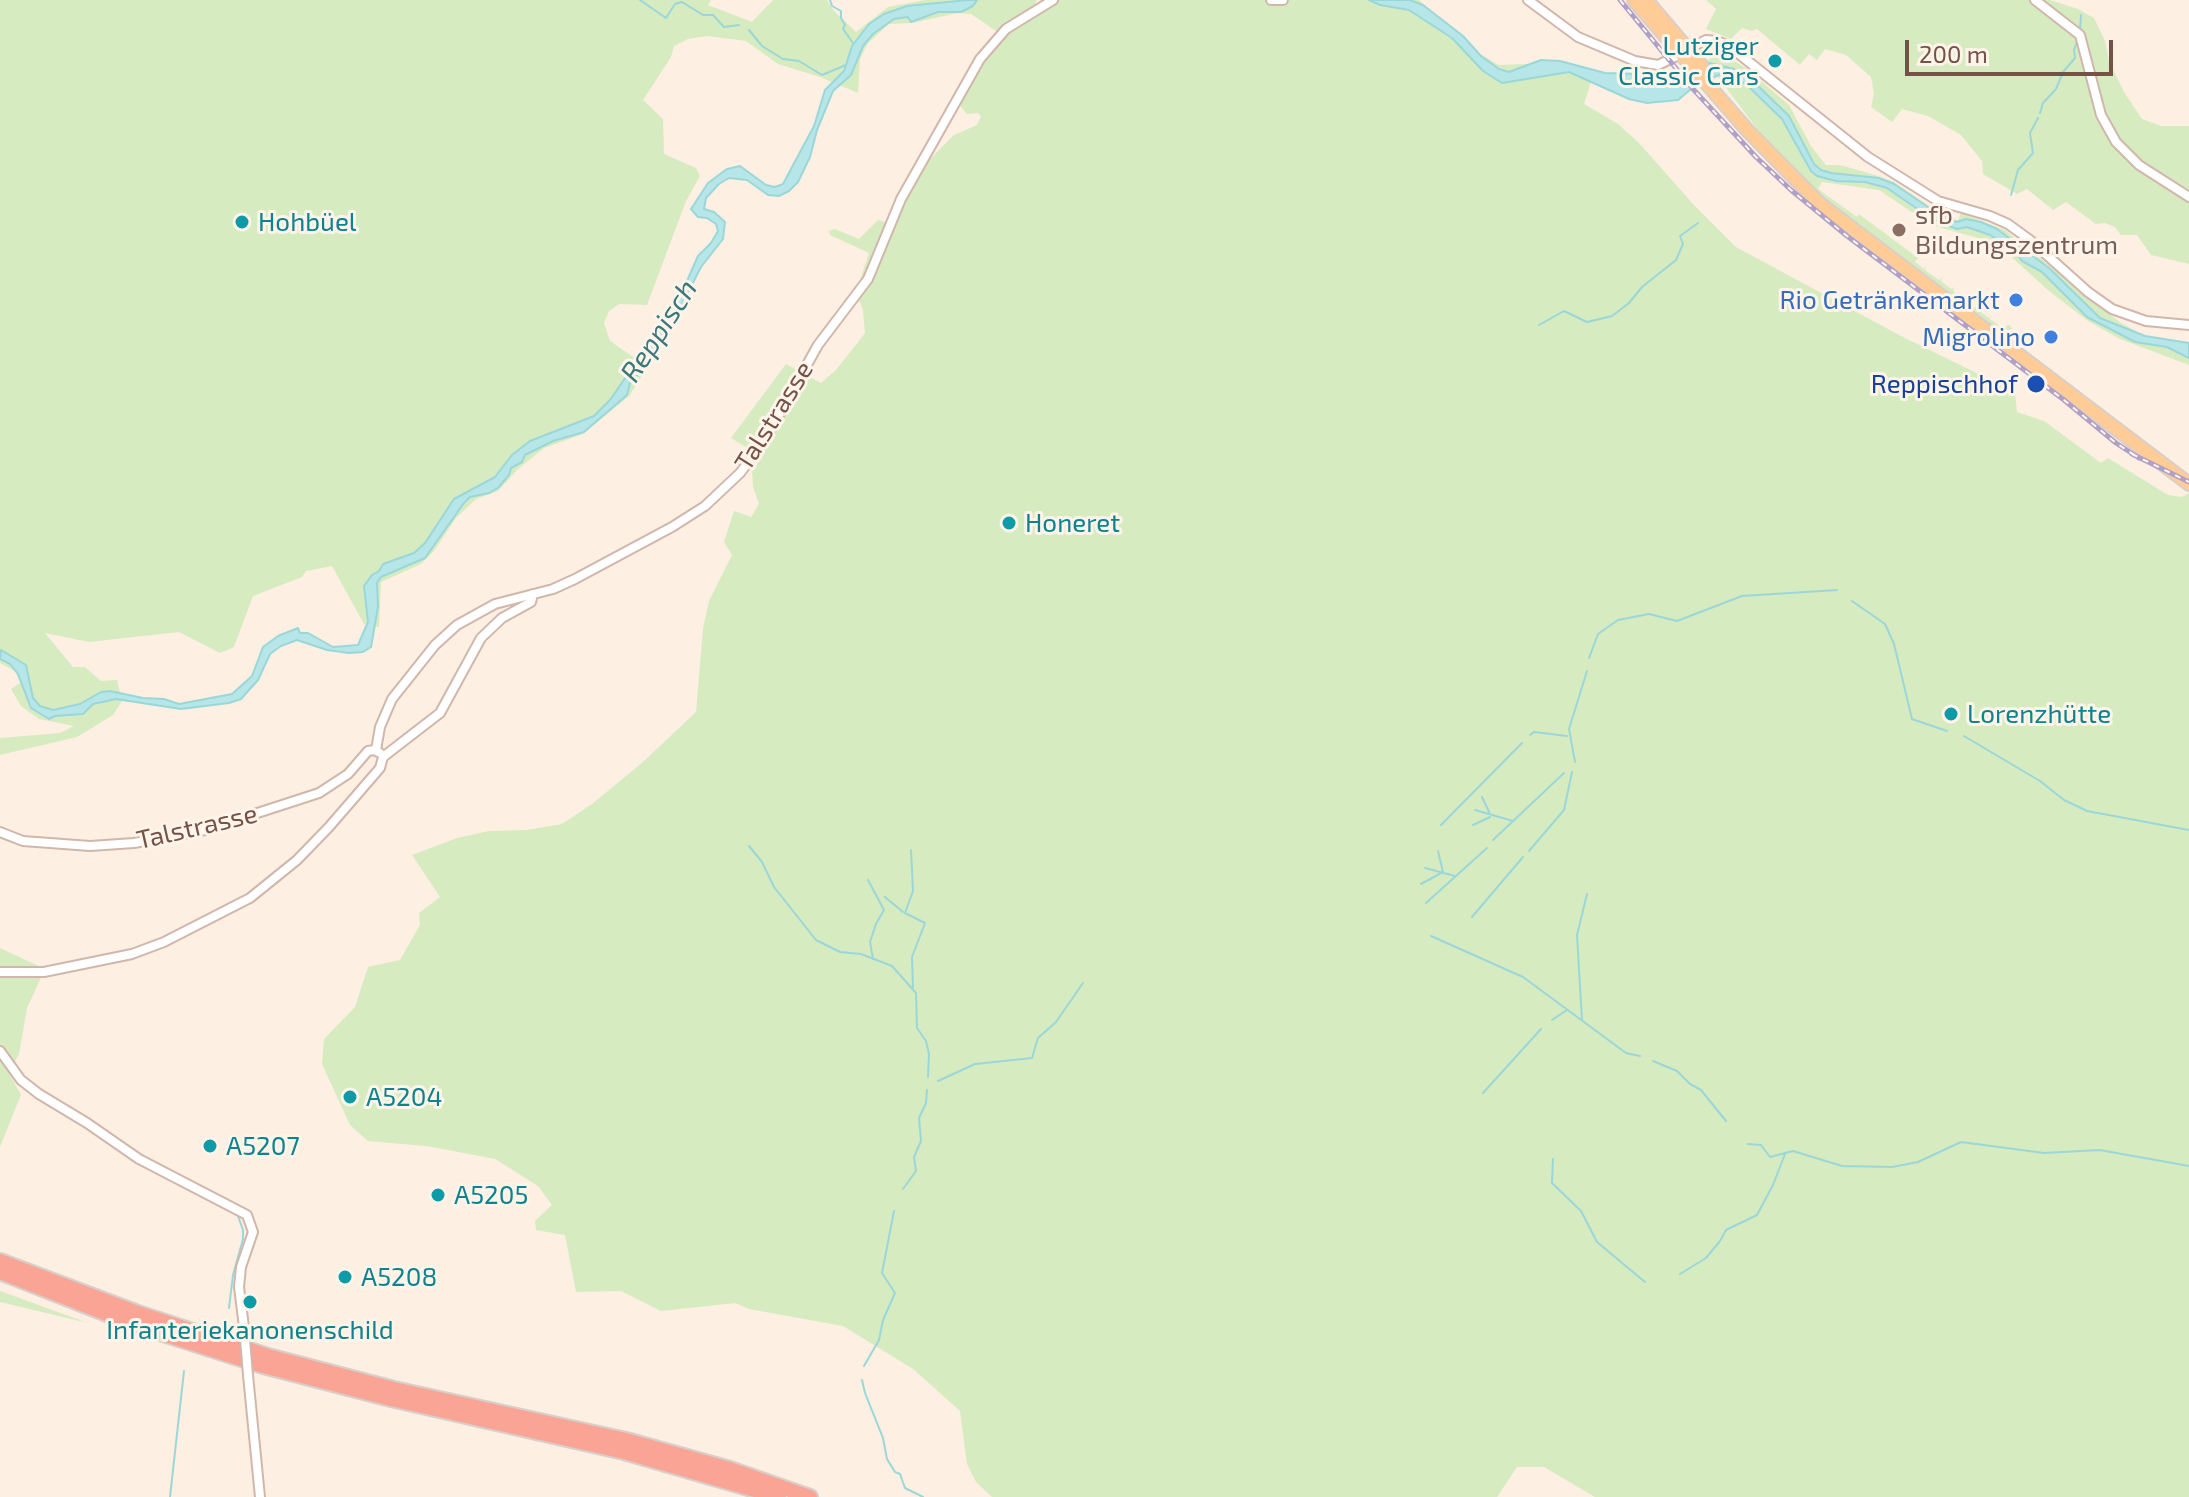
<!DOCTYPE html>
<html>
<head>
<meta charset="utf-8">
<style>
  body { margin:0 }
  #map { position:relative; width:2189px; height:1497px; overflow:hidden; background:#fdefe2; font-family:"Exo 2",sans-serif }
  canvas { display:block }
  .scale { position:absolute; left:1905px; top:40px; width:208px; height:36px; box-sizing:border-box; border:4px solid #755247; border-top:0; padding-left:10px; font-size:24px; line-height:28px; white-space:nowrap; color:#755247; -webkit-text-stroke:6px #fff4e9; paint-order:stroke }
</style>
</head>
<body>
<div id="map">
<canvas width="2189" height="1497"></canvas>
<div class="scale">200 m</div>
</div>
<script>
const ctx = document.querySelector('canvas').getContext('2d');
ctx.lineJoin = 'round';
function fillPath(path, color) { ctx.fillStyle = color; ctx.fill(path, 'evenodd'); }
const toPath = rows => new Path2D(rows.map(r => 'M' + r).join(''));
function strokePath(path, color, width, dash) { ctx.strokeStyle = color; ctx.lineWidth = width; ctx.lineCap = dash ? 'butt' : 'round'; ctx.setLineDash(dash || []); ctx.stroke(path); }
function write(font, color, halo, rows, align = 'center') {
  ctx.font = font + ' "Exo 2",sans-serif'; ctx.lineWidth = 6; ctx.setLineDash([]); ctx.textBaseline = 'middle'; ctx.strokeStyle = halo; ctx.fillStyle = color; for (const [text, x, y, turn = 0] of rows) {
    ctx.save(); ctx.translate(x, y); ctx.rotate((+turn || 0) * Math.PI / 180); ctx.textAlign = isNaN(turn) ? turn : align; if (halo) ctx.strokeText(text, 0, 0); ctx.fillText(text, 0, 0); ctx.restore();
  }
}
fillPath(toPath([
  [0,0,711,0,708,5,752,22,773,0,827,0,834,11,856,32,888,7,925,0,1037,0,1035,3,1043,10,1059,0,1419,0,1480,54,1499,65,1553,63,1593,75,1584,104,1618,124,1639,143,1693,204,1736,247,1901,336,2009,389,2015,393,2017,412,2044,421,2101,463,2108,458,2168,495,2182,497,2189,493,2189,1497,1595,1497,1544,1467,1517,1467,1497,1497,992,1497,976,1482,967,1464,960,1411,913,1369,843,1326,749,1309,735,1303,661,1311,621,1291,576,1292,565,1235,536,1230,535,1221,552,1205,538,1186,495,1159,427,1146,368,1141,350,1125,322,1064,324,1039,355,1007,368,967,400,960,420,925,419,913,440,897,412,855,457,838,489,831,526,830,562,824,592,804,643,762,696,712,703,628,709,601,732,555,724,542,734,511,751,517,759,504,753,487,752,471,762,457,731,438,786,364,821,383,836,370,865,333,863,310,856,292,869,253,830,235,829,231,835,229,859,239,878,220,893,224,925,159,928,161,954,135,977,125,981,117,978,113,967,114,960,106,981,64,995,46,996,31,971,14,957,13,912,23,889,24,868,43,860,59,858,93,820,77,778,64,746,41,707,36,688,39,674,46,671,57,643,100,663,119,664,154,696,168,700,176,686,201,647,305,619,304,609,311,604,323,610,341,648,367,629,396,583,434,544,448,518,469,498,491,476,499,456,518,434,551,421,564,381,582,379,627,364,624,332,566,306,571,302,577,253,596,234,647,220,653,179,632,89,642,45,633,73,667,85,667,101,681,117,680,122,701,113,715,77,737,0,755,0,738,60,733,74,726,39,719,21,706,11,689,20,683,15,671,0,663],
  [1706,0,2050,0,2078,9,2094,18,2105,41,2109,61,2124,92,2142,119,2161,126,2189,126,2189,264,2151,255,2137,235,2121,235,2115,227,2105,223,2096,224,2066,202,2053,210,2027,189,2017,194,1983,174,1982,161,1961,135,1928,116,1902,109,1892,122,1871,107,1874,94,1871,77,1846,55,1825,49,1817,60,1809,54,1800,65,1757,29,1752,31,1742,28,1731,39,1706,29,1716,9],
  [1716,56,1727,57,1746,68,1789,105,1811,146,1826,165,1840,165,1875,175,1894,182,1935,210,1958,221,1961,213,2005,230,2121,323,2145,336,2189,346,2189,365,2120,339,2088,321,2049,291,1996,243,1931,225,1879,190,1822,182,1818,189,1857,217,1859,214,1918,258,1915,262,1924,269,1927,265,1925,270,1939,280,1942,277,1941,281,1951,289,1954,287,1953,291,1964,299,1966,296,1965,300,1976,308,1979,306,1978,310,1989,318,1991,315,1990,319,2001,327,2010,325,2012,329,2004,331,1995,327,1939,288,1808,187,1767,142,1706,61],
  [0,948,45,969,27,1008,19,1054,9,1073,21,1095,0,1147],
  [0,1291,88,1323,0,1302]
]), '#d6ebc0');
const water = toPath([
  [968,0,977,0,973,6,961,12,938,12,911,22,908,17,894,19,873,34,863,46,851,75,833,91,817,130,810,157,798,182,789,191,779,196,768,195,747,180,729,178,719,184,706,198,704,209,714,212,725,222,723,239,701,267,673,322,656,343,651,361,630,383,627,395,584,432,553,441,525,455,522,462,511,468,509,475,498,488,489,493,470,497,464,503,425,558,381,577,377,583,378,607,371,647,363,652,349,653,327,650,297,640,281,646,270,654,258,680,241,699,229,703,181,709,116,699,93,704,83,714,55,716,49,719,31,708,18,674,10,664,0,659,1,650,26,665,33,698,40,706,53,710,80,704,101,692,110,691,143,698,164,699,179,704,232,694,252,676,263,647,278,636,298,628,300,633,308,633,333,647,358,645,368,622,364,586,372,575,379,571,383,564,414,553,425,543,454,499,495,477,512,455,530,441,594,416,610,400,632,368,638,364,686,283,698,256,711,243,718,231,716,224,707,218,698,217,691,209,708,183,727,169,740,166,766,185,775,187,783,184,814,126,825,90,844,71,852,46,869,24,884,14,907,6,968,0],
  [1369,0,1410,0,1423,5,1463,36,1481,56,1499,69,1509,72,1541,60,1560,61,1605,73,1642,74,1661,80,1680,77,1709,63,1734,69,1754,82,1789,116,1814,164,1821,170,1831,173,1879,178,1894,184,1940,215,1957,222,1966,219,1981,222,1997,229,2049,268,2100,318,2145,336,2189,343,2189,358,2167,347,2135,342,2087,317,2042,272,2022,261,2015,251,1990,235,1967,227,1957,229,1932,219,1887,188,1865,182,1836,181,1817,176,1811,171,1782,119,1748,86,1734,77,1721,74,1696,85,1678,100,1647,103,1629,99,1569,72,1502,83,1483,71,1452,38,1409,10,1380,5,1369,0]
]);
fillPath(water, '#b6e6e7');
strokePath(water, '#9bd7d9', 2);
strokePath(toPath([
  [640,0,666,18,675,4,682,2,703,15,713,15,724,27,739,25],
  [830,0,832,6,841,11,841,18,845,25,843,29,853,43],
  [749,30,762,46,783,59,799,61,822,75,846,65],
  [2080,30,2081,15],
  [2040,113,2043,103,2056,89,2063,72,2075,58,2074,50,2078,39],
  [2011,195,2018,170,2033,153,2030,133,2038,118],
  [1539,325,1564,311,1587,322,1612,316,1629,303,1642,287,1676,260,1683,244,1680,236,1698,223],
  [1852,601,1885,624,1894,644,1912,719,1947,731],
  [1589,658,1598,634,1618,620,1649,614,1677,621,1742,596,1837,590],
  [1530,735,1534,732,1567,736],
  [1964,736,2040,781,2064,800,2087,811,2189,830],
  [1575,762,1569,729,1587,671],
  [1482,797,1490,814],
  [1475,810,1513,821],
  [1441,825,1522,743],
  [1473,825,1490,817],
  [1493,840,1564,773],
  [749,846,762,862,774,887,816,940,840,952,861,954,892,966,916,993,917,1028,926,1041,929,1054,928,1077],
  [911,850,913,891,905,913,925,923,912,957,913,988],
  [1529,851,1564,810,1572,772],
  [1425,868,1455,876],
  [868,880,884,910,876,924,870,942,873,959],
  [1421,884,1443,872,1438,851],
  [885,897,903,912],
  [1426,903,1487,848],
  [1472,917,1523,857],
  [1431,936,1523,977,1626,1053,1640,1056],
  [1552,1020,1567,1010],
  [1582,1020,1577,935,1587,894],
  [1653,1061,1677,1071,1690,1084,1701,1090,1726,1121],
  [938,1081,975,1064,1032,1058,1038,1038,1056,1022,1083,983],
  [1483,1093,1541,1029],
  [1748,1144,1761,1145,1770,1157,1793,1151,1842,1166,1892,1167,1918,1162,1961,1142,2044,1153,2100,1150,2189,1166],
  [1553,1159,1552,1183,1581,1211,1597,1242,1645,1282],
  [903,1189,916,1171,914,1157,921,1141,919,1118,926,1103,927,1090],
  [1680,1274,1706,1258,1720,1241,1726,1230,1757,1215,1773,1185,1785,1154],
  [229,1308,233,1275,243,1239,243,1230,237,1213],
  [864,1366,879,1340,883,1320,895,1293,882,1273,894,1211],
  [862,1380,865,1393,883,1438,887,1459,895,1472,900,1474,905,1488,923,1497],
  [170,1497,184,1371]
]), '#9bd7d9', 2);
const street = toPath([
  [1271,0,1283,0],
  [1528,0,1578,37,1635,61,1658,65,1681,54],
  [2035,0,2080,35,2101,115,2116,142,2139,165,2189,197],
  [1688,49,1706,40,1717,41,1729,46,1868,157,1938,201,1990,216,2008,224,2030,240,2088,292,2112,309,2146,321,2189,325],
  [376,750,380,727,392,699,435,645,457,625,495,604,553,589,575,579,672,527,705,506,740,473,765,440,818,345,868,279,901,199,980,59,1006,29,1053,0],
  [0,832,23,841,90,846,134,843,205,830,319,793,348,774,368,751,374,750,380,753],
  [0,972,44,972,132,954,164,942,250,898,297,860,329,827,380,768,383,757,440,713,481,638,502,618,531,602,533,594],
  [0,1051,21,1080,39,1094,87,1123,139,1159,247,1215,253,1232,241,1267,239,1287,244,1327],
  [248,1375,260,1497]
]);
const primary = toPath([
  [1634,0,1748,131,1820,204,2189,484],
  [1646,0,1701,65]
]);
const highway = toPath([
  [0,1261,138,1313,268,1356,394,1389,626,1440,730,1469,810,1497],
  [0,1272,135,1325,263,1366,391,1399,624,1452,779,1497]
]);
strokePath(street, '#d1b7ab', 12);
strokePath(primary, '#d8cfcb', 16);
strokePath(highway, '#d8cfcb', 18);
strokePath(street, '#fff', 8);
strokePath(primary, '#ffcc97', 12);
strokePath(highway, '#faa496', 14);
const rail = toPath([
  [1620,0,1693,89,1756,157,1791,190,1847,236,2064,400,2116,443,2139,458],
  [2132,454,2189,482]
]);
strokePath(rail, '#b0a0c7', 5);
strokePath(rail, '#fff4e9', 2, [6]);
const streetBridge = toPath([
  [244,1327,248,1375]
]);
strokePath(streetBridge, '#d1b7ab', 12, []);
strokePath(streetBridge, '#fff', 8);
for (const [x, y, r, color] of [
  [1775,61,8,"#0f9aa8"],
  [242,222,8,"#0f9aa8"],
  [1899,230,8,"#8d6e63"],
  [2016,300,8,"#3f7fe0"],
  [2051,337,8,"#3f7fe0"],
  [2036,384,10,"#1a4fb4"],
  [1009,523,8,"#0f9aa8"],
  [1951,714,8,"#0f9aa8"],
  [350,1097,8,"#0f9aa8"],
  [210,1146,8,"#0f9aa8"],
  [438,1195,8,"#0f9aa8"],
  [345,1277,8,"#0f9aa8"],
  [250,1302,8,"#0f9aa8"]
]) { const dot = new Path2D(); dot.arc(x, y, r, 0, 2 * Math.PI); ctx.fillStyle = color; ctx.fill(dot); strokePath(dot, '#fff4e9', 3); }
write('26px', '#0d838f', '#fff4e9', [
  ["Lutziger",1759,46,"right"],
  ["Classic Cars",1759,76,"right"],
  ["Hohbüel",258,222],
  ["Honeret",1025,523],
  ["Lorenzhütte",1967,714],
  ["A5204",366,1097],
  ["A5207",226,1146],
  ["A5205",454,1195],
  ["A5208",361,1277],
  ["Infanteriekanonenschild",250,1330,"center"]
], 'left');
write('26px', '#785e54', '#fff4e9', [
  ["sfb",1915,215],
  ["Bildungszentrum",1915,245]
], 'left');
write('26px', '#366cbe', '#fff4e9', [
  ["Rio Getränkemarkt",2000,300],
  ["Migrolino",2035,337]
], 'right');
write('26px', '#164399', '#fff4e9', [
  ["Reppischhof",2018,384]
], 'right');
write('26px', '#755247', '#fff4e9', [
  ["Talstrasse",774,416,-58],
  ["Talstrasse",197,827,-13]
]);
write('italic 28px', '#3a787c', '#fff4e9', [
  ["Reppisch",659,331,-57]
]);
</script>
</body>
</html>
